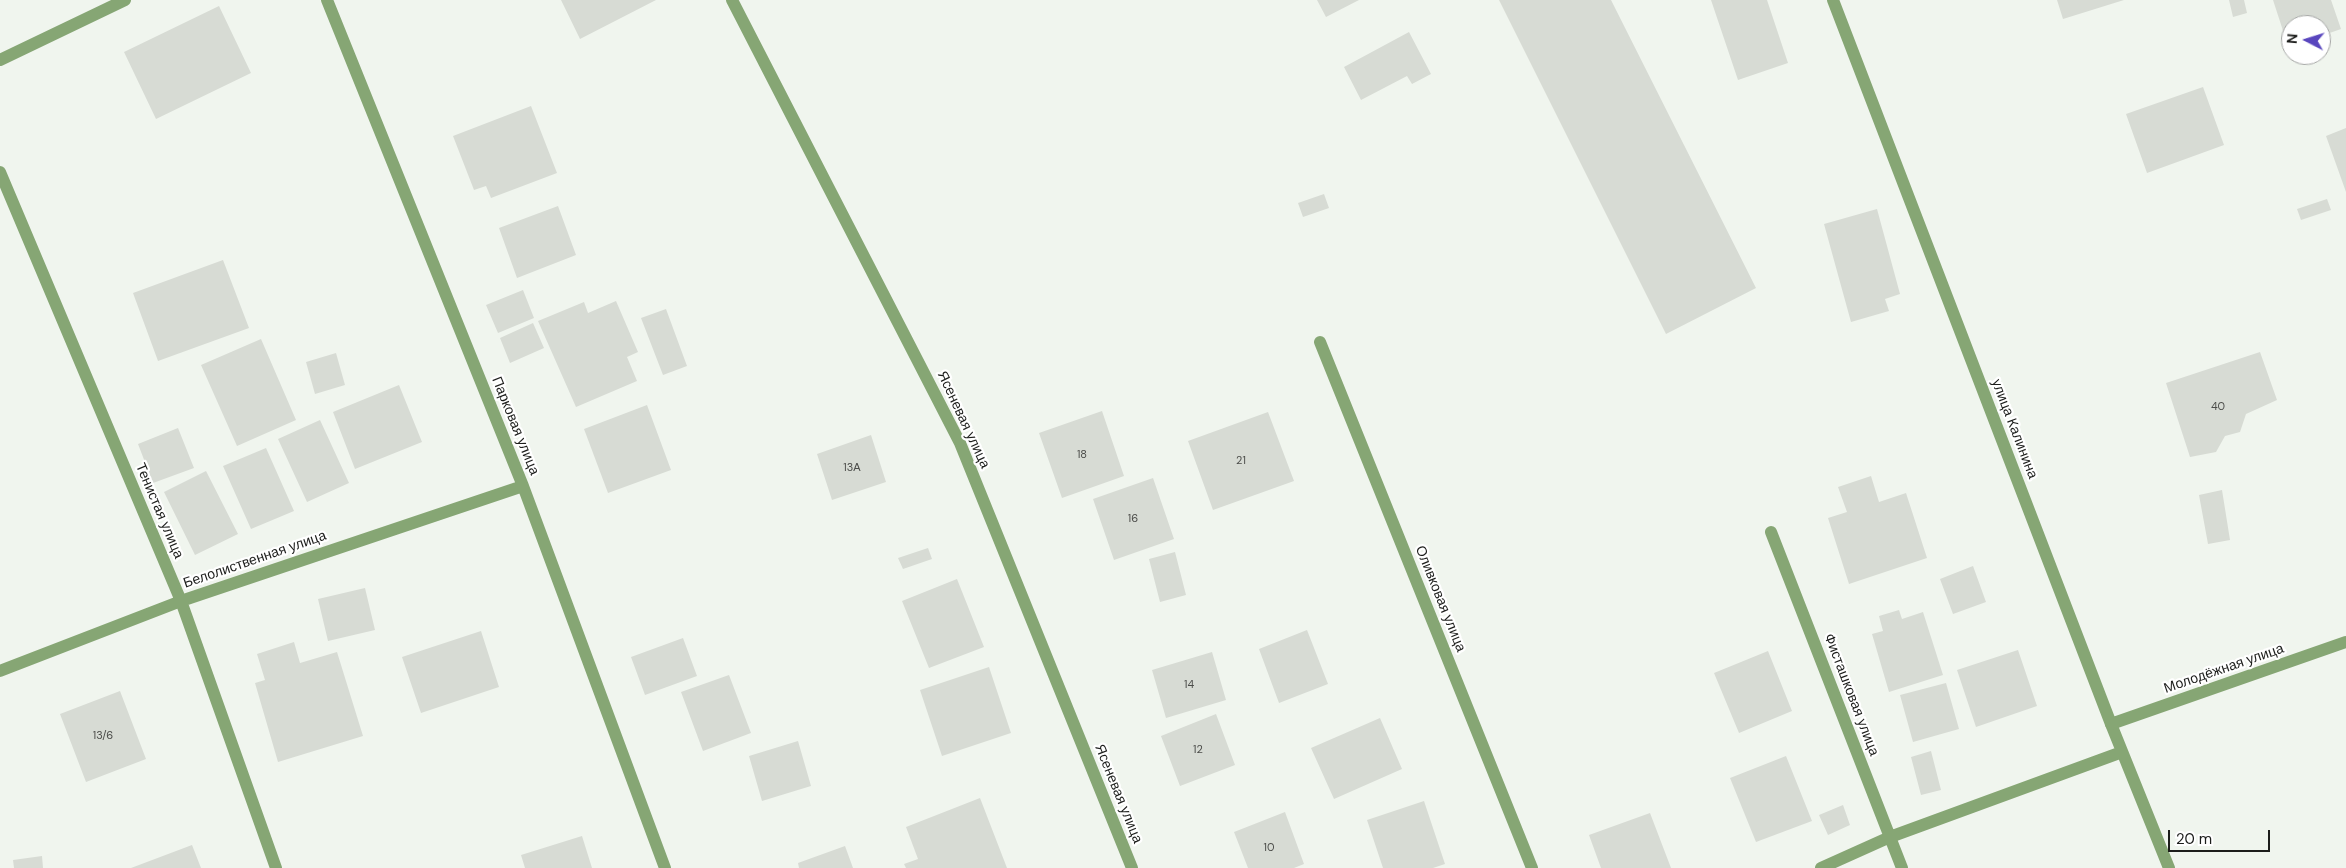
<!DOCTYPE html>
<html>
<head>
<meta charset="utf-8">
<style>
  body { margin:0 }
  #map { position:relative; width:2346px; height:868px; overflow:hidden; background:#f0f5ee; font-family:"DM Sans",sans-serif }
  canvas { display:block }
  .north { position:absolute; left:2281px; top:15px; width:50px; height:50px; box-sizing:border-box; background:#fff; border:1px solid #a4a5a4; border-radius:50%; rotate:275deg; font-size:14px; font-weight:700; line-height:20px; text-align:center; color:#1c1d1b }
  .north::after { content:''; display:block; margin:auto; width:18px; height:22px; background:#5946be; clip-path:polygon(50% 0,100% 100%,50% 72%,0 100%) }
  .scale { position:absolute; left:2168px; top:830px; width:102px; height:22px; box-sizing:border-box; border:2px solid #1c1d1b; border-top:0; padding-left:6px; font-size:15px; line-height:18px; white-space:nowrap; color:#1c1d1b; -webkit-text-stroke:4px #fff; paint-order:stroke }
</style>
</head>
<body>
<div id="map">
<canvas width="2346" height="868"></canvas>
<div class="north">N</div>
<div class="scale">20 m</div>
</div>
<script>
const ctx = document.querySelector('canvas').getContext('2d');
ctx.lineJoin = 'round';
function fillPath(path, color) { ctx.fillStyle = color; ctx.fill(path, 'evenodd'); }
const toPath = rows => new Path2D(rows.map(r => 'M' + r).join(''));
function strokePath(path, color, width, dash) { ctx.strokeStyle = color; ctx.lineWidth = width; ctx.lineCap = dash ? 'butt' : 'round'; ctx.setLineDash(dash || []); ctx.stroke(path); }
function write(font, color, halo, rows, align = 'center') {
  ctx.font = font + ' "DM Sans",sans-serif'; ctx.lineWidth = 4.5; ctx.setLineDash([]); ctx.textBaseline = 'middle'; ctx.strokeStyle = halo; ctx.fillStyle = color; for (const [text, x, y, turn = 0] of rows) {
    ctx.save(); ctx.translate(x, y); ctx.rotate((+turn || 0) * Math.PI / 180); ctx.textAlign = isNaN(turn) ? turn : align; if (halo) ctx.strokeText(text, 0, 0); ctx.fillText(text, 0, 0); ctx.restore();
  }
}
fillPath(toPath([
  [561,0,656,0,580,39],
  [1317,0,1359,0,1326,17],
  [1499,0,1611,0,1756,288,1666,334],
  [1711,0,1767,0,1788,63,1738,80],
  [2057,0,2124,0,2063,19],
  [2229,0,2244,0,2247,13,2233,17],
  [2273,0,2331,0,2341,29,2321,36,2321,25,2291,25,2291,45,2288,46],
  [219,6,251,73,156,119,124,52],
  [1409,32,1431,74,1412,84,1407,76,1361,100,1344,67],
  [2203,87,2224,145,2147,173,2126,114],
  [531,106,557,173,491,198,486,186,474,190,453,136],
  [2346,128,2346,192,2326,136],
  [1324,194,1329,208,1303,217,1298,203],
  [2327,199,2331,210,2301,220,2297,209],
  [558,206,576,255,517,278,499,228],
  [1877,209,1900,294,1885,299,1889,311,1851,322,1824,224],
  [223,260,249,328,158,361,133,293],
  [523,290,534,318,498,333,486,305],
  [616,301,638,352,627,357,637,381,576,407,538,321,584,302,588,313],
  [666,309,687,366,663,375,641,318],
  [533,323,544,348,510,363,500,338],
  [261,339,296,420,237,446,201,365],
  [2260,352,2277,400,2246,414,2240,432,2225,436,2216,452,2190,457,2166,383],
  [336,353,345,385,315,394,306,362],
  [399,385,422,442,355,469,333,412],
  [647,405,671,470,608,493,584,429],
  [1102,411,1124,476,1062,498,1039,433],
  [1268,412,1294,481,1213,510,1188,441],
  [320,420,349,483,307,502,278,439],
  [178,428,194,468,153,483,138,444],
  [871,435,886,482,832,500,817,454],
  [266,448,294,511,251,529,223,466],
  [206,471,238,534,195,555,164,492],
  [1871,476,1879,502,1906,493,1927,558,1849,584,1828,518,1847,512,1838,487],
  [1153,478,1174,539,1114,560,1093,499],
  [2222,490,2230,540,2208,544,2199,495],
  [928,548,932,559,903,569,898,558],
  [1175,552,1186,595,1160,602,1149,559],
  [1973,566,1986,602,1953,614,1940,579],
  [957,579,984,647,929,668,902,601],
  [365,588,375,630,328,641,318,599],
  [1899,610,1902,619,1923,612,1943,675,1889,692,1872,634,1883,631,1879,616],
  [1307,630,1328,684,1279,703,1259,649],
  [481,631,499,687,421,713,402,657],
  [683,638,697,676,645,695,631,657],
  [294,642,300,663,337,652,363,736,278,762,255,683,265,680,257,654],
  [2018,650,2037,706,1976,727,1957,670],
  [1768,651,1792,711,1739,733,1714,673],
  [1212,652,1226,700,1166,718,1152,670],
  [989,667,1011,733,942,756,920,690],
  [729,675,751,733,703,751,681,692],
  [1946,683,1959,729,1913,742,1900,695],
  [120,691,146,759,86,782,60,714],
  [1216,714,1235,765,1180,786,1161,736],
  [1380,718,1402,769,1334,799,1311,748],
  [798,741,811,786,762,801,749,756],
  [1931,751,1941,790,1921,795,1911,757],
  [1786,756,1812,821,1756,842,1730,778],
  [980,798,1007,868,906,868,904,864,918,859,906,827],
  [1424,801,1445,864,1433,868,1383,868,1367,820],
  [1843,805,1850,825,1828,835,1819,815],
  [1285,812,1304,864,1294,868,1248,868,1234,832],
  [1650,813,1671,868,1601,868,1589,835],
  [582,836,592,868,525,868,521,855],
  [192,845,201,868,131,868],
  [845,846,853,868,799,868,798,863],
  [42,856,43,868,14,868,13,860]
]), '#d7dbd4');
strokePath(toPath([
  [327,0,523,486,665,868],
  [732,0,960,443,1132,868],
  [0,60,125,0],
  [0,172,181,601,276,868],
  [1320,342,1532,868],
  [1771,532,1902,868],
  [0,671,181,601,523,486],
  [2111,724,2169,868],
  [1821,868,1890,837,2122,752]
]), '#86a674', 12);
strokePath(toPath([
  [1833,0,2111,724,2346,642]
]), '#86a674', 12);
write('11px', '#4b4c49', null, [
  ["40",2218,407],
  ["18",1082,455],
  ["21",1241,461],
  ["13А",852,468],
  ["16",1133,519],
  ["14",1189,685],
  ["13/6",103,736],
  ["12",1198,750],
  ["10",1269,848]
]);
write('14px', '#1c1d1b', '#fff', [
  ["Ясеневая улица",963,420,65],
  ["Парковая улица",515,426,68],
  ["улица Калинина",2014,429,69],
  ["Тенистая улица",159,511,67],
  ["Белолиственная улица",255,560,-19],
  ["Оливковая улица",1440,599,68],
  ["Молодёжная улица",2224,669,-19],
  ["Фисташковая улица",1851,695,69],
  ["Ясеневая улица",1118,794,68]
]);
</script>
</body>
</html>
